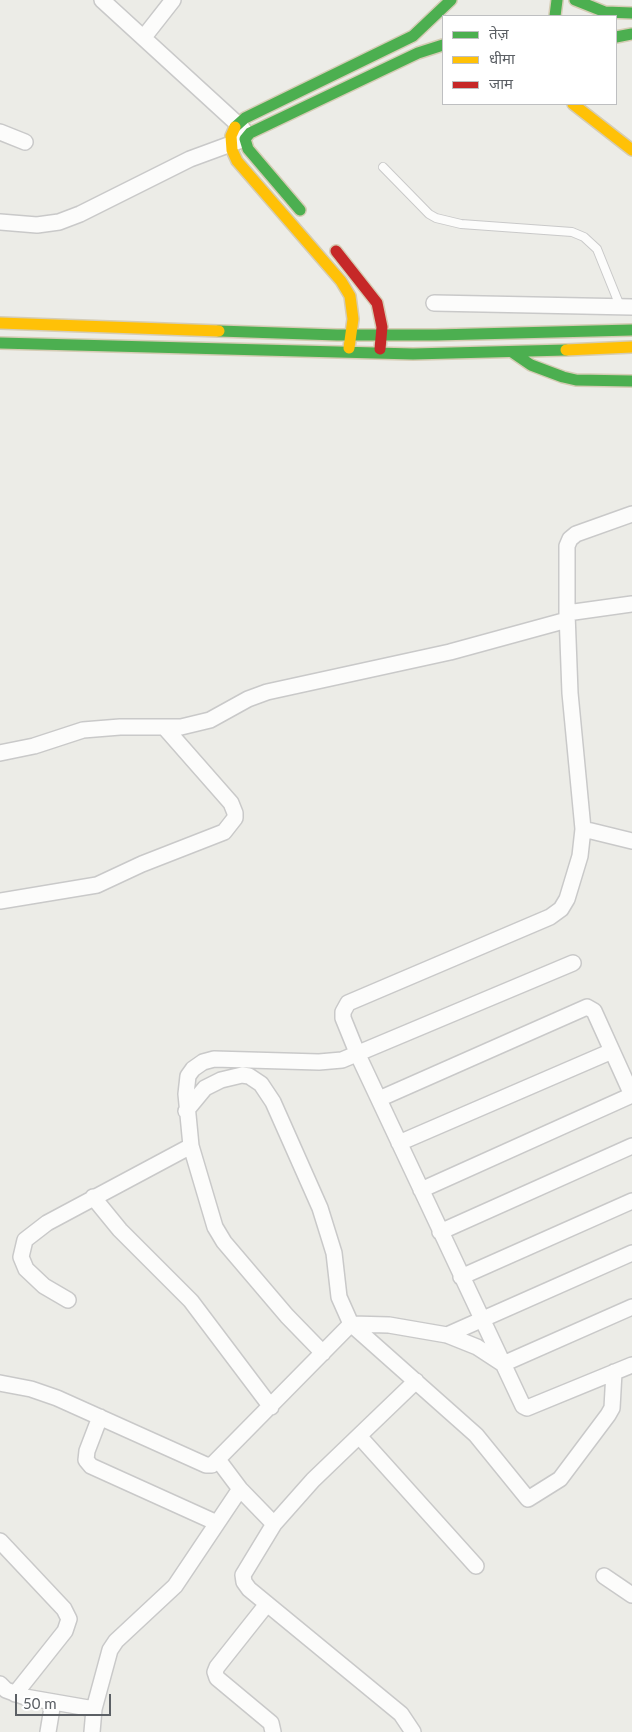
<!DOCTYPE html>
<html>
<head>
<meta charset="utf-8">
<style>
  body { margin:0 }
  #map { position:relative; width:632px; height:1732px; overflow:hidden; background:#ecece7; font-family:Lato,"Noto Sans Devanagari",sans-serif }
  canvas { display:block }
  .legend { position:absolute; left:442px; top:15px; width:175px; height:90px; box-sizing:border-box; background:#fff; border:1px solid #bebfc1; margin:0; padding:6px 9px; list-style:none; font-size:15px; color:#5c6065 }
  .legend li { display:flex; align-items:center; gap:10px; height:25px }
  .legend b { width:25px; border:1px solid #bebfc1 }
  .scale { position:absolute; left:15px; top:1694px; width:96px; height:22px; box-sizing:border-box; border:2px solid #5c6065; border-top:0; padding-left:6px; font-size:15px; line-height:18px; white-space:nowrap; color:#5c6065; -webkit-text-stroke:4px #fff; paint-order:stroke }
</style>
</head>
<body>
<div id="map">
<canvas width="632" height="1732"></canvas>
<ul class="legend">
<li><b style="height:6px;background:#4caf50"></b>तेज़</li>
<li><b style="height:6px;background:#ffc107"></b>धीमा</li>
<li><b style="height:6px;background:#c62828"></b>जाम</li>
</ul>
<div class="scale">50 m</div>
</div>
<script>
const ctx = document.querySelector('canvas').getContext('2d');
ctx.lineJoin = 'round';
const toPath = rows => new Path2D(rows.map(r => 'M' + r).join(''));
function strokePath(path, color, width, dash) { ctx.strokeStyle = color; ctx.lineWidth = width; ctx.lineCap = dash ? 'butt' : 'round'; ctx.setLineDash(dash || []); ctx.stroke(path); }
const lane = toPath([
  [383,167,429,214,436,218,461,224,572,232,584,237,597,249,620,306]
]);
const street = toPath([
  [102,0,243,129],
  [144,37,173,0],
  [0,132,25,142],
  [0,222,37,225,59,222,80,214,190,159,239,141],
  [434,303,632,307],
  [632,514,576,534,570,539,567,546,567,613,570,693,583,829,580,856,567,899,561,909,550,917,348,1003,343,1012,343,1018,358,1055,523,1406,527,1408,632,1365],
  [567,613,632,604],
  [0,753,34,746,83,730,120,727,181,727,210,720,248,699,267,692,450,652,567,620],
  [583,829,632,841],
  [0,901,97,885,142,864,224,832,235,818,235,813,231,803,166,729],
  [379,1099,587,1007,594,1011,632,1095],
  [186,1111,205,1088,221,1080,242,1075,249,1076,261,1084,273,1102,320,1208,334,1253,339,1297,351,1324,476,1435,528,1499,560,1479,608,1415,612,1408,614,1372],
  [399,1143,612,1051],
  [421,1190,632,1095],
  [93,1197,120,1230,191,1301,271,1407],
  [440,1232,632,1146],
  [461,1277,632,1201],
  [68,1300,44,1286,26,1269,21,1257,25,1240,47,1223,191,1146],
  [447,1335,632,1253],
  [323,1353,287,1316,224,1242,215,1227,191,1146,186,1094,188,1076,193,1069,203,1062,214,1059,319,1062,342,1060,573,963],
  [0,1383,31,1389,57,1398,206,1465,212,1465,351,1324,389,1325,447,1335,477,1347,503,1364,632,1307],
  [100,1417,87,1451,86,1460,91,1466,217,1523],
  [359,1436,476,1566],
  [219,1461,240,1489,274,1524],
  [0,1541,64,1609,69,1619,65,1631,15,1694],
  [604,1576,632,1595],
  [267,1604,217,1667,215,1672,217,1678,271,1723,273,1732],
  [0,1684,6,1690,25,1697,94,1709],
  [48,1732,53,1702],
  [92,1732,94,1709,110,1650,116,1641,175,1586,240,1489],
  [413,1732,401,1714,249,1589,244,1582,243,1575,274,1524,313,1480,416,1381]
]);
const fast = toPath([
  [575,0,605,12,632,13],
  [555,16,557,0],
  [616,37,632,34],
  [235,127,245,118,413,36,451,0],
  [300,210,248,149,245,139,250,133,418,53,443,45],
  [219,331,337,335,436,335,632,330],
  [0,343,413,354,566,350],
  [512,352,531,365,563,377,576,380,632,381]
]);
const slow = toPath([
  [573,104,632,150],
  [235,127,231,136,232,150,237,161,341,281,350,296,353,319,349,348],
  [0,323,219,331],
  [566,350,632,347]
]);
const jam = toPath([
  [336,251,377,303,382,327,380,349]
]);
strokePath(lane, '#c9c9c9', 10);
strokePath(street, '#c9c9c9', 18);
strokePath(fast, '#d5ccb4', 14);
strokePath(slow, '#d5ccb4', 14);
strokePath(jam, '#d5ccb4', 14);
strokePath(lane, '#fcfcfb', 8);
strokePath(street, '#fcfcfb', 15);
strokePath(fast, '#4caf50', 11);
strokePath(slow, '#ffc107', 11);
strokePath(jam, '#c62828', 11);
</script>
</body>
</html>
